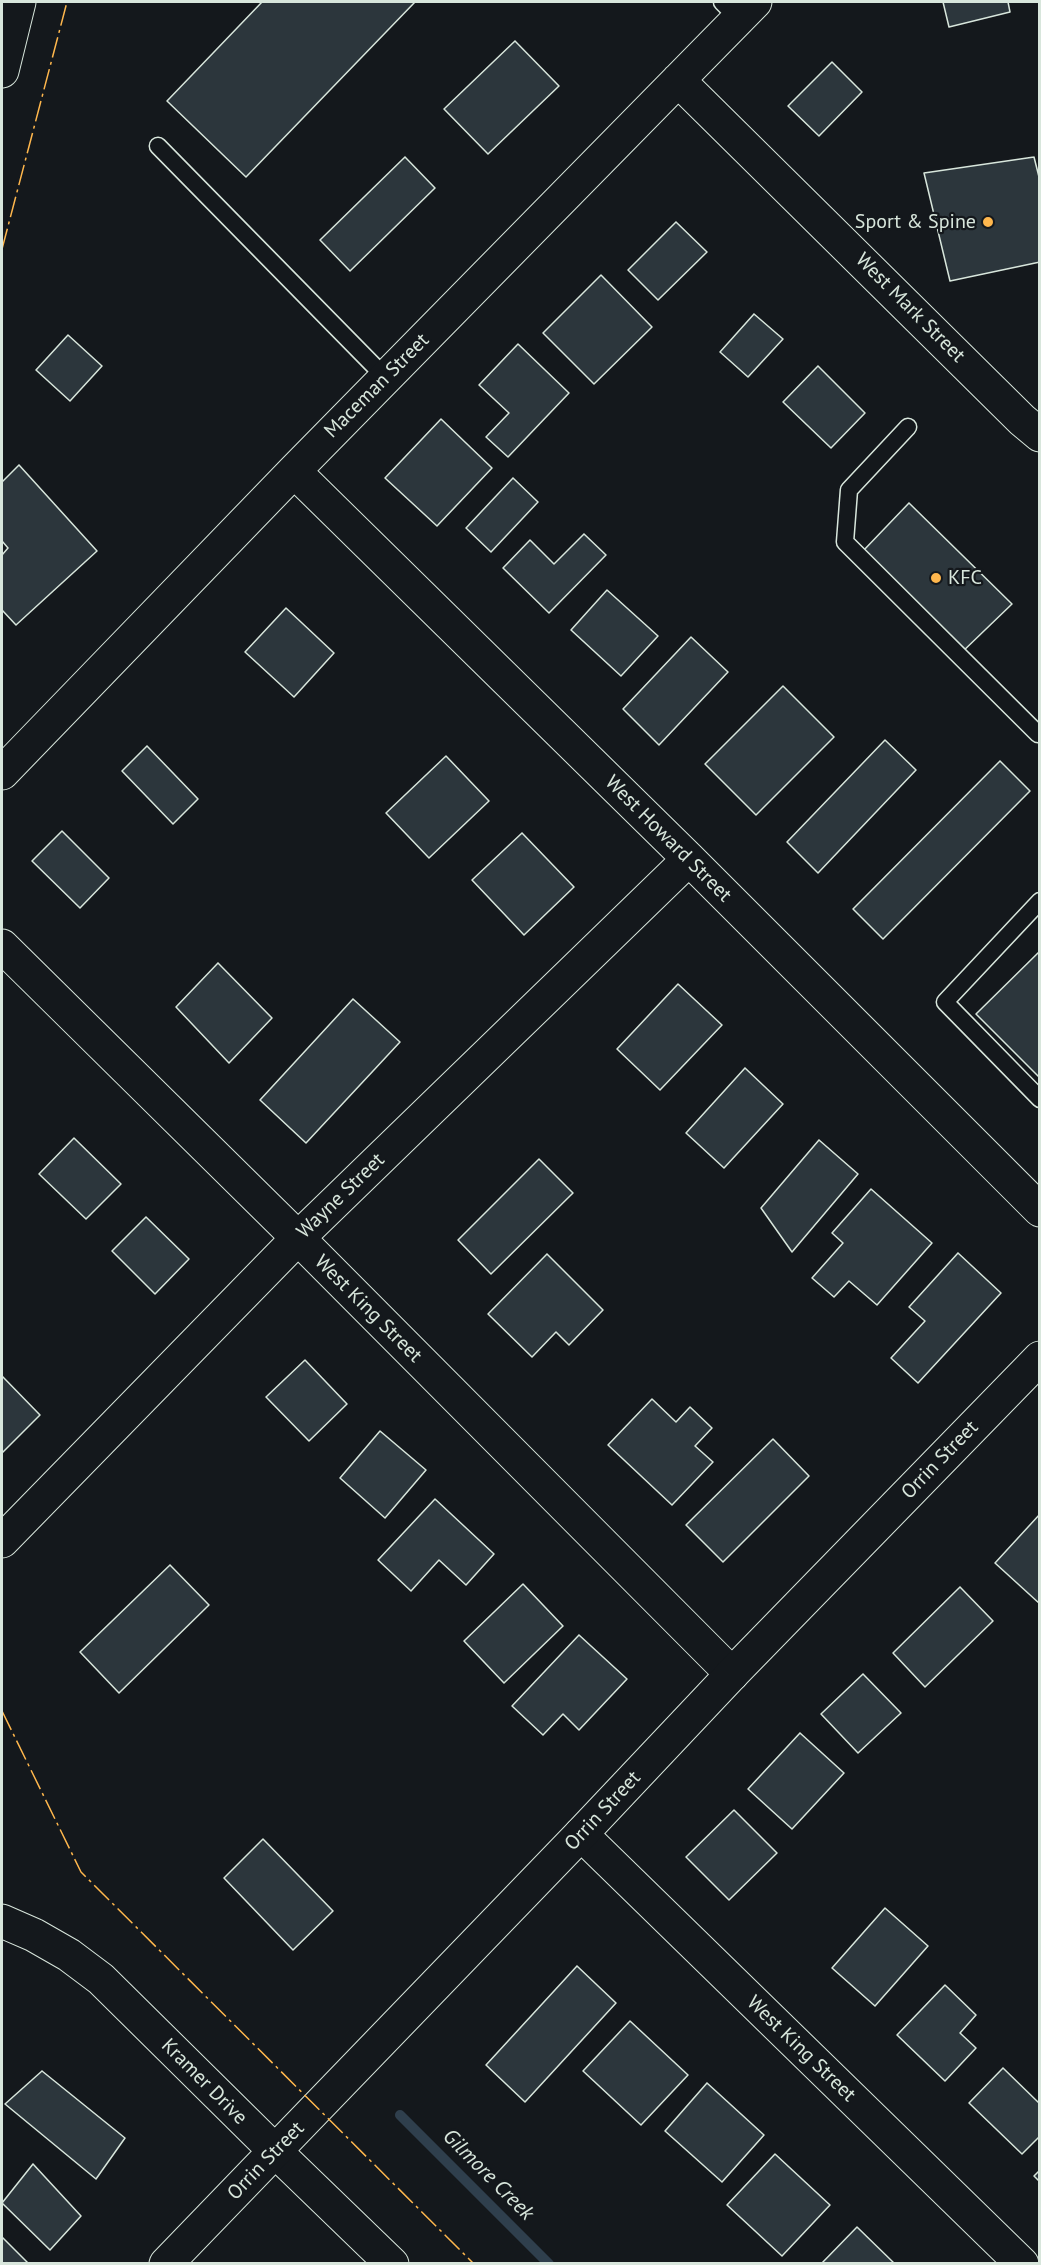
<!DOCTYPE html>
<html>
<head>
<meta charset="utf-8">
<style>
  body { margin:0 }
  #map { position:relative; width:1041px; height:2265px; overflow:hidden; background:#14181c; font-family:"PT Sans",sans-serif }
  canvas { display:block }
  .frame { position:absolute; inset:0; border:3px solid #d8e6dc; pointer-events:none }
</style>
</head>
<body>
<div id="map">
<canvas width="1041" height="2265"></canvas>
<div class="frame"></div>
</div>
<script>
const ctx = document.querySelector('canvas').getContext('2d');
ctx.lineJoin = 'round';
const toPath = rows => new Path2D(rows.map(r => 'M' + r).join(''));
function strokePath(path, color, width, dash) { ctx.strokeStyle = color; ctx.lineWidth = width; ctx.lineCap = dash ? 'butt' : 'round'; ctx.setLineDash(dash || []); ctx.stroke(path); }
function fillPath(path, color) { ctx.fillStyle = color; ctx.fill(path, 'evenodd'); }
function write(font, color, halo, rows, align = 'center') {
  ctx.font = font + ' "PT Sans",sans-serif'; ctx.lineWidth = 4.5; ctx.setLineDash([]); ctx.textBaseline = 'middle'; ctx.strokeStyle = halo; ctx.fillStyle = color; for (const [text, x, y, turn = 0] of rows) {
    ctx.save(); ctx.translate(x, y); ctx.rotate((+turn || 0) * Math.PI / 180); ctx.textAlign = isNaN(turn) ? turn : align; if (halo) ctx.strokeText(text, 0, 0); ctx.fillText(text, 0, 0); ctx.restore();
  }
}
strokePath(toPath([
  [400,2115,549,2264]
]), '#2f3f4d', 10);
const building = toPath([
  [262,2,415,2,246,177,167,101,262,2],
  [943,2,1008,2,1010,12,949,27,943,2],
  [515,41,559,86,488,154,444,109,515,41],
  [832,62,862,92,819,136,788,106,832,62],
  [405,157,435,188,350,271,320,240,405,157],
  [1034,157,1040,181,1040,262,950,281,924,173,1034,157],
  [676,222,707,252,658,300,628,270,676,222],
  [601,275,652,327,594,384,543,333,601,275],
  [754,314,783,339,748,377,720,352,754,314],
  [68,335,102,366,70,401,36,370,68,335],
  [518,344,569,393,508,457,486,437,509,413,479,385,518,344],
  [818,366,865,413,831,448,783,402,818,366],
  [441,419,492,468,437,526,385,478,441,419],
  [19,465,97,551,16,625,2,610,2,555,8,548,2,541,2,482,19,465],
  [513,478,538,502,491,552,466,528,513,478],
  [909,503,1012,604,959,655,863,551,909,503],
  [584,534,606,555,549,613,503,568,530,540,554,564,584,534],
  [607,590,658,636,621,676,571,630,607,590],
  [286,608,334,653,294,697,245,652,286,608],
  [691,637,728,672,659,745,623,709,691,637],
  [783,686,834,737,756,815,705,764,783,686],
  [885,740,916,770,818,873,787,842,885,740],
  [147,746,198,799,173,824,122,771,147,746],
  [446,756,489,801,429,858,386,813,446,756],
  [1000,761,1030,791,883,939,853,909,1000,761],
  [62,831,109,878,80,908,32,861,62,831],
  [522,833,574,887,524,935,472,880,522,833],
  [1040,951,1040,1078,976,1014,1040,951],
  [218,963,272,1018,229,1063,176,1007,218,963],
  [678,984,722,1025,660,1090,617,1049,678,984],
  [353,999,400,1042,306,1143,260,1100,353,999],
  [745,1068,783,1104,724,1168,686,1133,745,1068],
  [74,1138,121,1184,86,1219,39,1174,74,1138],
  [819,1140,858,1174,792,1252,761,1208,819,1140],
  [539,1159,573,1193,491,1274,458,1240,539,1159],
  [871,1189,932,1243,877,1305,849,1281,834,1297,812,1278,843,1243,832,1233,871,1189],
  [146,1217,189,1259,155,1294,112,1251,146,1217],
  [958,1253,1001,1293,918,1383,891,1358,925,1321,909,1307,958,1253],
  [547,1254,603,1310,569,1345,556,1332,532,1357,488,1314,547,1254],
  [305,1360,347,1404,309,1441,266,1397,305,1360],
  [2,1376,40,1415,2,1453,2,1376],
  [652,1399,676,1422,690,1407,712,1428,695,1446,713,1462,672,1505,608,1445,652,1399],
  [380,1431,426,1470,385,1518,340,1478,380,1431],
  [773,1439,809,1476,723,1562,686,1525,773,1439],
  [435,1499,494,1554,466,1585,439,1560,411,1591,378,1560,435,1499],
  [1040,1514,1040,1604,995,1563,1040,1514],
  [170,1565,209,1605,119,1693,80,1652,170,1565],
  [523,1584,563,1626,504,1683,464,1641,523,1584],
  [960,1587,993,1621,925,1687,893,1653,960,1587],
  [579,1635,627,1679,579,1730,563,1714,543,1735,512,1706,579,1635],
  [863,1674,901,1713,858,1753,821,1714,863,1674],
  [800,1733,844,1773,792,1829,748,1789,800,1733],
  [734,1810,777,1853,729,1900,686,1857,734,1810],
  [263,1839,333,1911,293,1950,224,1878,263,1839],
  [885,1908,928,1946,875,2006,832,1968,885,1908],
  [577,1966,616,2003,525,2102,486,2065,577,1966],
  [945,1985,976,2015,960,2033,976,2048,945,2081,897,2035,945,1985],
  [630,2021,688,2075,641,2125,583,2071,630,2021],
  [1003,2068,1040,2104,1040,2136,1022,2154,969,2103,1003,2068],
  [42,2071,125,2138,96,2179,5,2104,42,2071],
  [707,2083,764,2135,722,2182,665,2131,707,2083],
  [775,2154,830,2205,782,2256,727,2205,775,2154],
  [33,2164,81,2216,50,2250,2,2203,33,2164],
  [1040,2170,1040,2182,1034,2176,1040,2170],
  [857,2227,895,2264,821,2264,857,2227],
  [2,2237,29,2264,2,2264,2,2237]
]);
fillPath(building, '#2c363c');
strokePath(building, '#d8e6dc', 1.5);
const service = toPath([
  [722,2,738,18],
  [158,146,386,378],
  [908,427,849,490,845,542,1038,734],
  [1040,901,945,1002,1040,1099]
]);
const minor = toPath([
  [678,80,1022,420,1040,435],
  [294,471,689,859,1040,1210],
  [2,773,294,471,755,2],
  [2,946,298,1238,732,1674],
  [2,1541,298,1238,689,859],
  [581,1834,1022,2264],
  [275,2151,392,2264]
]);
const tertiary = toPath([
  [2,71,19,2],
  [2,1921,34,1935,69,1955,101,1979,275,2151],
  [166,2264,581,1834,732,1674,1040,1358]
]);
strokePath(service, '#d8e6dc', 19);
strokePath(minor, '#d8e6dc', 35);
strokePath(tertiary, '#d8e6dc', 35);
strokePath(service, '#14181c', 16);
strokePath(minor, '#14181c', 33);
strokePath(tertiary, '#14181c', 33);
strokePath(toPath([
  [2,249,67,2],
  [2,1711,81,1872,474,2264]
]), '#ffb74d', 1.5, [21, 4.5, 3, 4.5]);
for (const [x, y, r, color] of [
  [988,222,6,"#ffb74d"],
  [936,578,6,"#ffb74d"]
]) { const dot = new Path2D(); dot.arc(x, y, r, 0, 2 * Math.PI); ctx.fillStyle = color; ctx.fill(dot); strokePath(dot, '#14181c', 2); }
write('20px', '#d8e6dc', '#14181c', [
  ["Sport & Spine",976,222],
  ["KFC",948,578,"left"]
], 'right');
write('20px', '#d8e6dc', '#14181c', [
  ["West Mark Street",910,308,45],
  ["Maceman Street",377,386,-45],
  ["West Howard Street",668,839,45],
  ["Wayne Street",341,1196,-44],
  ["West King Street",368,1309,45],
  ["Orrin Street",940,1460,-46],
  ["Orrin Street",603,1811,-47],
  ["West King Street",801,2049,44],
  ["Kramer Drive",204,2082,45],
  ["Orrin Street",266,2161,-46]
]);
write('italic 21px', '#d8e6dc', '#14181c', [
  ["Gilmore Creek",488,2175,45]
]);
</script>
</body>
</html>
